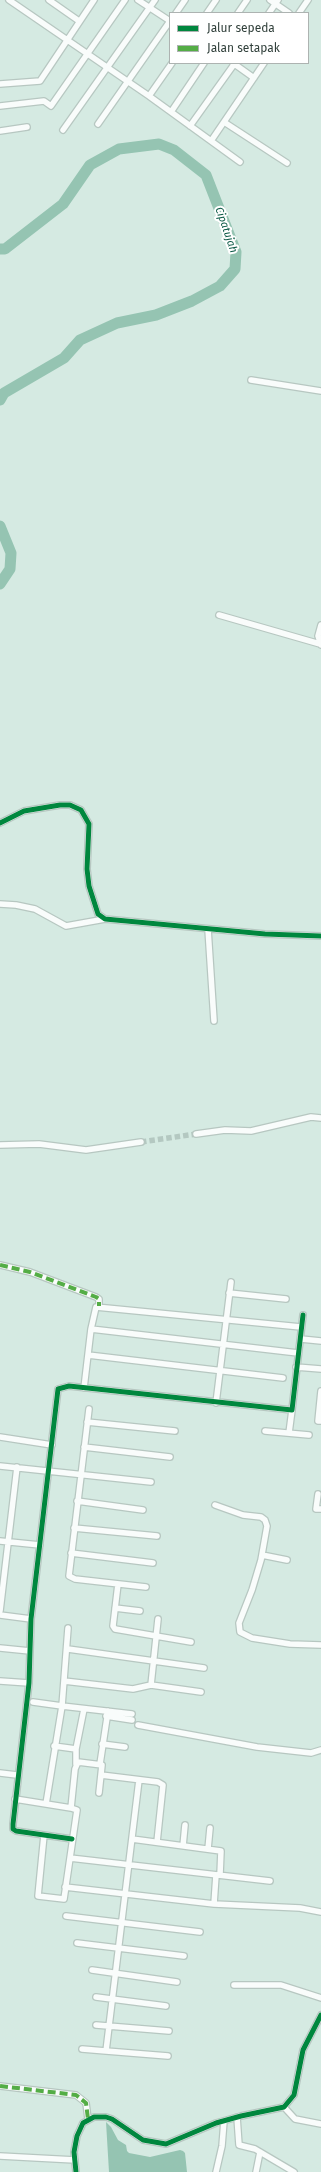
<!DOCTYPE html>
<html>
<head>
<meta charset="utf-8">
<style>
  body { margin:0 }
  #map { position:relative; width:321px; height:2172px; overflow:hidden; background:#d5eae2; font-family:"Fira Sans",sans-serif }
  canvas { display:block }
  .legend { position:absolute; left:169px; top:12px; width:140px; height:52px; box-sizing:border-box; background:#fff; border:1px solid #adb3b1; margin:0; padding:5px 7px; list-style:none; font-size:12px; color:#31403b }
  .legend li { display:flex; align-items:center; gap:8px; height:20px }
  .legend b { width:20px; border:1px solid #adb3b1 }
</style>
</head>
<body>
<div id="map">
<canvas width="321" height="2172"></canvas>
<ul class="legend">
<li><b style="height:5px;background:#00873e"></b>Jalur sepeda</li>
<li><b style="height:5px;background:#54ad46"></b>Jalan setapak</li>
</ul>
</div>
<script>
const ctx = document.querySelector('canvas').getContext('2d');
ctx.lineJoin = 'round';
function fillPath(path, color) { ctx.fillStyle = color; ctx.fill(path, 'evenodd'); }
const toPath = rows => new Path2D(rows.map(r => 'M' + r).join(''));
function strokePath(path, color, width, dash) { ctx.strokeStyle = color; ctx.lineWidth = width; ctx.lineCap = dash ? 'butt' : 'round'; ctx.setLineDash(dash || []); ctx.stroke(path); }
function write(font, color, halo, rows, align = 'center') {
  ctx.font = font + ' "Fira Sans",sans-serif'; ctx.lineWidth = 4; ctx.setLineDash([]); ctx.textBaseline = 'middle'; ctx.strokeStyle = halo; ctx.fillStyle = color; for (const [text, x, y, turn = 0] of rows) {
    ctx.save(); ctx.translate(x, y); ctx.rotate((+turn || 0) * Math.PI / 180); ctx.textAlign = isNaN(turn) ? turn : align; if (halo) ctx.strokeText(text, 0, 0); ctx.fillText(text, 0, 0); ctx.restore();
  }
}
fillPath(toPath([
  [106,2122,111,2127,118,2140,126,2145,127,2151,129,2153,150,2157,180,2150,183,2151,185,2153,187,2172,109,2172]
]), '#95c4b2');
strokePath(toPath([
  [0,249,5,249,63,204,90,165,119,149,159,144,174,150,206,175,236,252,235,269,220,286,192,301,156,315,117,323,80,340,64,358,4,393,0,400],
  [0,526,11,553,10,569,0,584]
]), '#95c4b2', 11);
strokePath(toPath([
  [141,1142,196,1134]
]), '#b4c8c1', 5.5, [5.5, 3]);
const minor = toPath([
  [9,0,149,96,240,162],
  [49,0,79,21],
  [138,0,170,21],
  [270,0,289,13],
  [176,13,185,0],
  [207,13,216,0],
  [238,13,247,0],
  [269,13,278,0],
  [299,13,308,0],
  [233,63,254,78],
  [0,84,40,81,94,0],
  [149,96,172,63],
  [0,106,44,101,51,106,125,0],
  [171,112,204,63],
  [224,122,287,163],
  [98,124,170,21],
  [190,126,235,63],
  [63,130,155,0],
  [0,131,27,127],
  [211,141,264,63],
  [251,380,321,391],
  [219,615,320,644],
  [321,625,318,636,321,645],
  [0,823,24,811,60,805,70,805,81,810,89,824,87,869,89,886,98,914,105,919,265,934,321,936],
  [0,904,16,905,35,909,66,926,105,919],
  [208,929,214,1021],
  [196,1134,225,1130,251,1131,311,1117,321,1118],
  [0,1145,39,1144,86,1150,141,1142],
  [0,1265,30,1272,96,1297,99,1299,99,1306],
  [229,1293,286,1299],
  [91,1329,298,1353],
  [301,1339,321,1341],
  [88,1355,283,1378],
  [296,1367,321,1369],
  [84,1388,91,1329,96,1307,301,1327],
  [321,1391,318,1421,321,1421],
  [216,1403,231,1282],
  [89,1409,69,1576,75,1579,146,1587],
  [87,1422,175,1431],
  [265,1431,309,1435],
  [289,1433,292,1410],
  [0,1437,52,1445],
  [84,1447,170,1457],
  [0,1466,151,1482],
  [318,1494,316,1509,321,1509],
  [77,1501,143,1510],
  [215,1505,243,1515,261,1517,265,1520,267,1526,261,1560,252,1590,239,1623,240,1632,252,1638,290,1644,321,1645],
  [74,1528,157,1536],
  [0,1541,40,1545],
  [71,1553,153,1563],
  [262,1555,287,1560],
  [118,1584,113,1626,115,1629,191,1642],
  [115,1608,140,1611],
  [0,1611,17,1467],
  [0,1615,31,1619],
  [0,1648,30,1651],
  [68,1649,204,1668],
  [0,1681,29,1683],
  [64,1681,133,1689,151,1685,201,1692],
  [151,1685,158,1619],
  [33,1702,62,1706,68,1628],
  [106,1716,132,1720],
  [138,1725,257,1747,311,1753,321,1750],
  [102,1744,125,1747],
  [54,1746,76,1749,84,1709],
  [76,1749,76,1764],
  [100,1764,108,1711],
  [0,1773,17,1775],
  [101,1775,158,1782,163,1785,157,1842],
  [139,1780,106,2051,168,2056],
  [15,1799,71,1808,77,1810,64,1899,38,1896,44,1835],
  [46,1804,62,1706,132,1714],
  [71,1808,75,1769,78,1762,102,1765,99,1793],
  [72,1839,16,1831,13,1829,13,1824,29,1683,31,1619,58,1389,69,1386,292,1410,303,1315],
  [132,1839,221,1851,220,1875],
  [183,1846,185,1825],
  [208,1849,210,1828],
  [70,1858,270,1881],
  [65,1887,214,1904,300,1908,321,1912],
  [214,1904,216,1875],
  [66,1916,200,1932],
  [77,1943,184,1956],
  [92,1970,177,1982],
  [234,1985,281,1985,321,1998],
  [96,1997,166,2006],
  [96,2025,169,2031],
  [82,2049,106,2051],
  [0,2086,76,2095,86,2103,88,2119],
  [284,2107,295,2119,321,2124],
  [237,2117,239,2145,255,2149,294,2172],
  [0,2156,75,2160],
  [76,2172,74,2152,77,2136,83,2123,94,2117,106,2117,112,2119,143,2140,166,2144,216,2123,241,2116,284,2107,294,2095,303,2050,321,2015],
  [216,2172,222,2146,224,2121],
  [256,2172,260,2152]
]);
strokePath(minor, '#b7c7c1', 8);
strokePath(minor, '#f9fcfb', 5.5);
strokePath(toPath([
  [0,1265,30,1272,96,1297,99,1299,99,1306],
  [0,2086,76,2095,86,2103,88,2119]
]), '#54ad46', 4, [8, 4]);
strokePath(toPath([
  [0,823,24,811,60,805,70,805,81,810,89,824,87,869,89,886,98,914,105,919,265,934,321,936],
  [72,1839,16,1831,13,1829,13,1824,29,1683,31,1619,58,1389,69,1386,292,1410,303,1315],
  [76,2172,74,2152,77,2136,83,2123,94,2117,106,2117,112,2119,143,2140,166,2144,216,2123,241,2116,284,2107,294,2095,303,2050,321,2015]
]), '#00873e', 5);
write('italic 11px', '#0c5a46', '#fff', [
  ["Cipatujah",226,230,71]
]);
</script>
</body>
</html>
